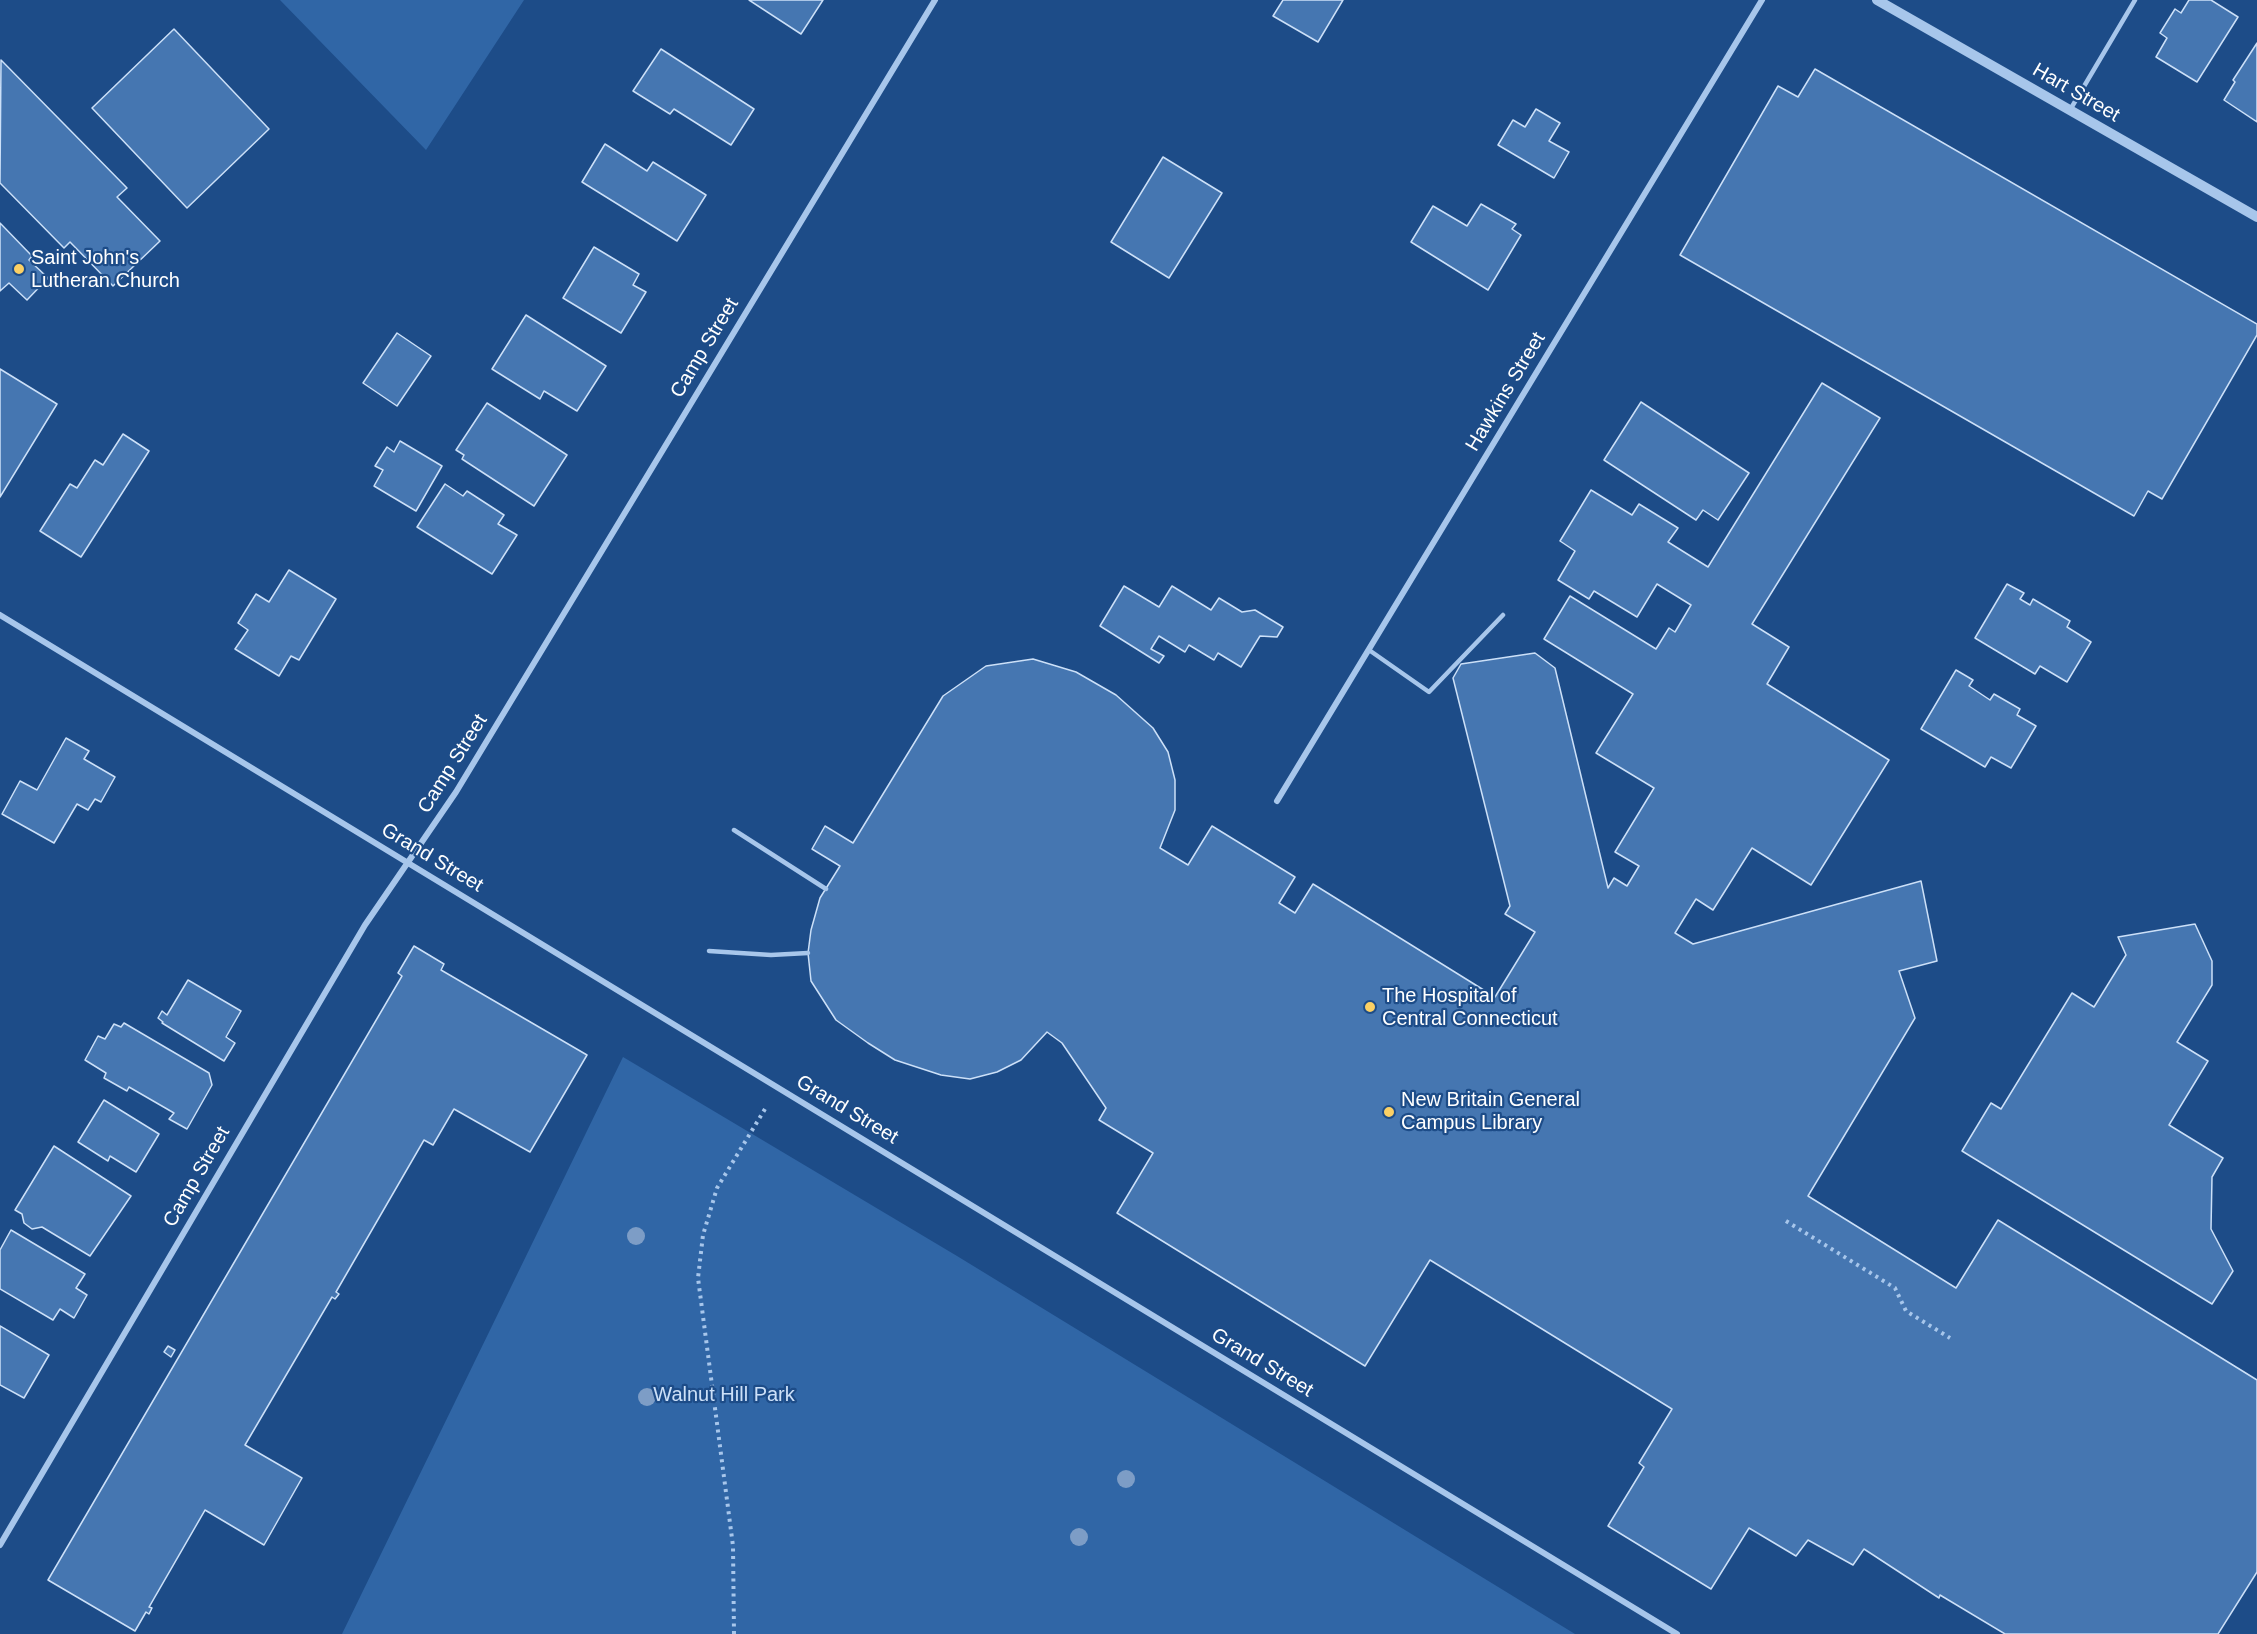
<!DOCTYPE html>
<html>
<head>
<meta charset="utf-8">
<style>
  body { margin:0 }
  canvas { display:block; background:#1d4c88 }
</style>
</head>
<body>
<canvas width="2257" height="1634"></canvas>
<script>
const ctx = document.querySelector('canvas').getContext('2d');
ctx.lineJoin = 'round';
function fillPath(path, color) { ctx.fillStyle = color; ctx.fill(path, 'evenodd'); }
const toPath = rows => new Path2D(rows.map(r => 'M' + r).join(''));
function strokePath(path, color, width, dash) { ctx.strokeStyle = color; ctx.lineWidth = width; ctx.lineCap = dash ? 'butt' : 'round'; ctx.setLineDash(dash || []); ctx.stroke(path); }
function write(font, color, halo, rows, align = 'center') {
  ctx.font = font + ' Arial,sans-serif'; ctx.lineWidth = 4.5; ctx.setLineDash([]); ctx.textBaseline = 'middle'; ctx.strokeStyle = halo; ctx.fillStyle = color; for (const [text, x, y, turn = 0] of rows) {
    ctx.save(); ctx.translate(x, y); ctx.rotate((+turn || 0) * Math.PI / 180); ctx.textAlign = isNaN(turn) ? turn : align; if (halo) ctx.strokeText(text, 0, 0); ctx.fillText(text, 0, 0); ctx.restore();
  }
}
fillPath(toPath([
  [280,0,524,0,426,150],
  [623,1057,957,1256,1575,1634,342,1634]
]), '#3066a6');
const building = toPath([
  [749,0,823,0,801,34,749,0],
  [1283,0,1343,0,1318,42,1273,16,1283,0],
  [2189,0,2211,0,2238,17,2197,82,2156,57,2167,38,2160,33,2175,9,2181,13,2189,0],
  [174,29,269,129,187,208,92,108,174,29],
  [2257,43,2257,122,2224,100,2235,82,2233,80,2257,43],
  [661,49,754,109,731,145,674,109,670,114,633,91,661,49],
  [1,60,127,188,117,197,160,241,113,286,70,242,64,248,0,183,1,60],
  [1815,69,2257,324,2257,335,2162,499,2148,491,2134,516,1680,255,1778,86,1798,97,1815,69],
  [1536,109,1560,123,1549,141,1569,152,1554,178,1498,145,1513,120,1525,127,1536,109],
  [605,144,647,171,653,162,706,195,677,241,582,182,605,144],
  [1163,157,1222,193,1169,278,1111,242,1163,157],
  [1481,204,1516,224,1512,229,1521,235,1488,290,1411,242,1433,206,1467,226,1481,204],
  [0,223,32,256,29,260,48,278,27,300,9,283,0,291,0,223],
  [594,247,639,274,633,285,646,292,621,333,563,298,594,247],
  [526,315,606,366,577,411,544,391,540,399,492,369,526,315],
  [397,333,431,356,397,406,363,383,397,333],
  [0,369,57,404,0,497,0,369],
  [1822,383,1880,418,1752,624,1789,647,1767,684,1889,760,1811,885,1752,848,1713,910,1696,899,1675,933,1693,944,1921,881,1937,961,1899,971,1915,1018,1808,1196,1956,1288,1998,1220,2257,1380,2257,1572,2218,1634,2005,1634,1940,1595,1939,1598,1864,1549,1853,1565,1808,1540,1796,1556,1749,1528,1711,1589,1608,1526,1644,1467,1639,1463,1672,1409,1430,1260,1365,1366,1117,1213,1153,1153,1099,1120,1106,1108,1062,1043,1047,1032,1021,1060,997,1072,970,1079,941,1075,895,1060,868,1043,836,1020,811,981,808,953,811,930,820,898,840,866,812,849,825,826,853,843,943,696,986,666,1033,659,1076,672,1116,695,1153,728,1168,752,1175,780,1175,810,1160,848,1188,865,1212,826,1295,877,1279,903,1295,913,1313,884,1495,997,1535,932,1505,914,1510,906,1453,678,1461,664,1535,653,1555,668,1608,888,1614,878,1627,886,1639,866,1615,852,1654,788,1596,753,1633,694,1544,639,1570,596,1656,649,1669,628,1675,632,1691,605,1657,584,1637,617,1594,591,1589,599,1558,580,1575,551,1560,541,1591,490,1632,515,1639,504,1678,528,1668,542,1708,567,1822,383],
  [1641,402,1749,473,1718,520,1703,510,1696,520,1604,460,1641,402],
  [487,403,567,455,534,506,462,459,464,455,456,450,487,403],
  [123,434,149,451,81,557,40,531,70,484,77,488,95,460,103,465,123,434],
  [400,441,442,466,416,511,374,486,383,470,375,466,387,447,394,452,400,441],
  [445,484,463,496,467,491,504,515,498,524,517,535,492,574,417,527,445,484],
  [289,570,336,599,299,660,291,656,279,676,235,649,248,630,238,623,256,594,269,602,289,570],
  [2007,584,2024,593,2020,599,2030,605,2033,599,2070,621,2067,627,2091,642,2067,682,2040,666,2035,674,1975,638,2007,584],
  [1124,586,1159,607,1172,586,1211,610,1219,598,1242,612,1255,610,1283,627,1277,637,1260,636,1241,667,1218,653,1214,660,1189,645,1185,652,1159,636,1151,649,1164,656,1159,663,1100,626,1124,586],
  [1956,670,1973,680,1969,686,1990,700,1994,694,2020,709,2017,715,2036,726,2011,768,1991,757,1985,767,1921,729,1956,670],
  [66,738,89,751,84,759,115,777,101,802,95,799,88,810,77,804,54,843,2,814,20,781,37,790,66,738],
  [2195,924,2212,961,2212,985,2177,1042,2208,1061,2169,1125,2223,1158,2212,1177,2211,1229,2233,1271,2212,1304,1962,1151,1991,1103,2001,1109,2072,993,2094,1007,2126,955,2118,937,2195,924],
  [414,946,444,964,441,970,587,1055,530,1152,454,1109,433,1145,424,1140,336,1292,339,1294,335,1299,332,1297,245,1445,302,1478,264,1545,205,1510,149,1607,152,1608,149,1614,146,1612,135,1631,48,1580,402,976,398,973,414,946],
  [188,980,241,1011,226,1037,235,1043,224,1061,162,1023,163,1022,158,1018,162,1011,167,1015,188,980],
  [124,1023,209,1073,212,1085,187,1129,169,1119,174,1113,129,1087,127,1091,104,1078,106,1073,85,1060,98,1036,105,1039,114,1024,121,1027,124,1023],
  [104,1100,159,1134,136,1172,110,1156,108,1161,78,1142,104,1100],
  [54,1146,131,1196,90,1256,42,1227,32,1229,24,1223,22,1214,15,1210,54,1146],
  [11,1230,85,1274,76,1288,87,1295,74,1318,60,1309,53,1320,0,1289,0,1250,11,1230],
  [0,1326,49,1355,24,1398,0,1385,0,1326],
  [168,1346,175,1350,171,1357,164,1352,168,1346]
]);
fillPath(building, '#4576b1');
strokePath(building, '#cce0f8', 1.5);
strokePath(toPath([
  [1786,1221,1895,1288,1906,1311,1950,1338],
  [734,1634,733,1546,698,1278,703,1235,717,1188,765,1109]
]), '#a7c6eb', 4, [3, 4.5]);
strokePath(toPath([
  [2070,110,2135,0],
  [1369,650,1429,692,1503,615],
  [734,830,826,889],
  [709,951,771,955,808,953]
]), '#a7c6eb', 4.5);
strokePath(toPath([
  [0,615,1677,1634],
  [1277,801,1762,0],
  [0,1545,365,925,456,792,935,0]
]), '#a7c6eb', 6);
strokePath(toPath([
  [1877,0,2257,217]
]), '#a7c6eb', 10);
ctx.fillStyle = '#7d9dc6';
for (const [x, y] of [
  [636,1236],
  [647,1397],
  [1126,1479],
  [1079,1537]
]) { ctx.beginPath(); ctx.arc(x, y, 9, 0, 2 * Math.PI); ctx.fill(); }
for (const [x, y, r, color] of [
  [19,269,6,"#fbd065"],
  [1370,1007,6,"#fbd065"],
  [1389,1112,6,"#fbd065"]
]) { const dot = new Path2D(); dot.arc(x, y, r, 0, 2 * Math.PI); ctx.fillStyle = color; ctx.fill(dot); strokePath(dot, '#1d4c88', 2); }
write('20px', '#fff', '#1d4c88', [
  ["Hart Street",2076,93,30],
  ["Camp Street",705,348,-59],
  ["Hawkins Street",1506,392,-59],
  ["Camp Street",453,764,-58],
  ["Grand Street",432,858,31],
  ["Grand Street",847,1110,31],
  ["Camp Street",197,1177,-60],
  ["Grand Street",1262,1363,31]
]);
write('20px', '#fff', '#1d4c88', [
  ["Saint John's",31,258],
  ["Lutheran Church",31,281],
  ["The Hospital of",1382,996],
  ["Central Connecticut",1382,1019],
  ["New Britain General",1401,1100],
  ["Campus Library",1401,1123]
], 'left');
write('20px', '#cce0f8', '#1d4c88', [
  ["Walnut Hill Park",724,1395]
]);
</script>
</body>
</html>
